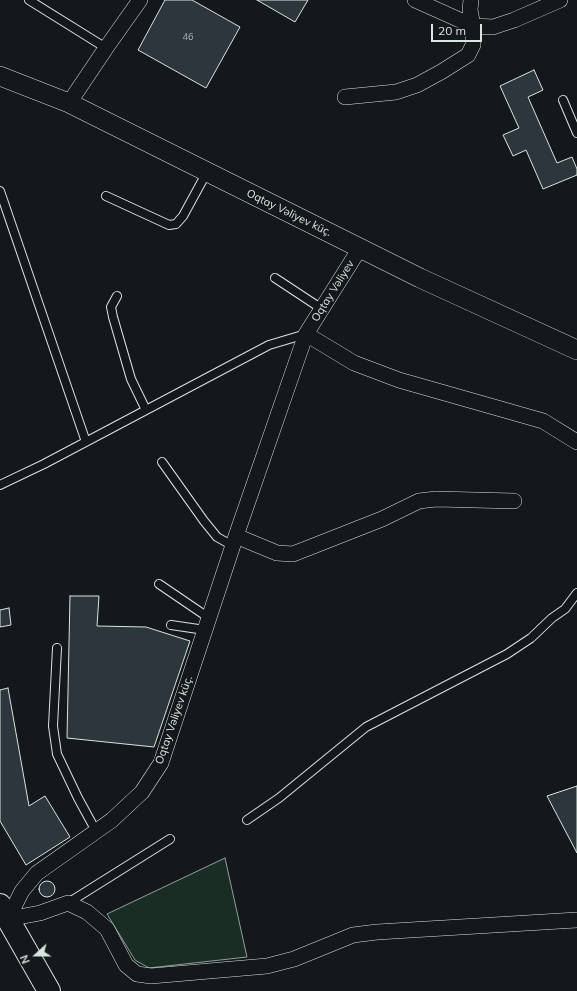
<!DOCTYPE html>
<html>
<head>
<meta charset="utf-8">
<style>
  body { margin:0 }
  #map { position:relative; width:577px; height:991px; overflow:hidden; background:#14181c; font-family:Mulish,sans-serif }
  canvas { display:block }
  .north { position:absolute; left:16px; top:935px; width:40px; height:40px; -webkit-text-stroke:3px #14181c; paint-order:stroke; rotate:249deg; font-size:11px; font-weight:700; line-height:16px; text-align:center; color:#d8e6dc }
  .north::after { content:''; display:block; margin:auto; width:14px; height:18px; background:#d8e6dc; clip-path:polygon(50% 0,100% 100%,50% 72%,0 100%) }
  .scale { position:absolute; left:431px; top:24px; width:51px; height:18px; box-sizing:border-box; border:2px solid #d8e6dc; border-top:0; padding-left:5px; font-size:12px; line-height:14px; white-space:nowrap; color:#d8e6dc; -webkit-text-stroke:3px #14181c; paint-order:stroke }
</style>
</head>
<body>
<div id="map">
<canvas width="577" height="991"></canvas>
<div class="north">N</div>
<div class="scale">20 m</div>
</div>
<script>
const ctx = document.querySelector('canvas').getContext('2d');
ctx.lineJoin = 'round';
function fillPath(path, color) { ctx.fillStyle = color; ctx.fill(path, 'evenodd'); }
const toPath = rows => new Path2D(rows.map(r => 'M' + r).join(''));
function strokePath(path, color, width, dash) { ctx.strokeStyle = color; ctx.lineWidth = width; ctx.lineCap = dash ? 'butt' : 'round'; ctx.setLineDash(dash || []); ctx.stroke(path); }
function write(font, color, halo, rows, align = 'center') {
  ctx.font = font + ' Mulish,sans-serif'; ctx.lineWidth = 3; ctx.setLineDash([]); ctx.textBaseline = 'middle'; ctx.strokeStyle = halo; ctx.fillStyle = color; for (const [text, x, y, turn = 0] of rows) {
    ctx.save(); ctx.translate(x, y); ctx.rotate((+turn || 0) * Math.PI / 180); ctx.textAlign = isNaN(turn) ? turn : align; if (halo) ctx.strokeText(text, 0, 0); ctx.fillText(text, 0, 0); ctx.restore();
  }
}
const green = toPath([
  [225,858,247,957,149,968,135,960,107,914,225,858]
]);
fillPath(green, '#1a2d24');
strokePath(green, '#939e99', 1);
const building = toPath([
  [165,0,192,0,240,27,206,88,138,50,165,0],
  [257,0,308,0,295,22,257,0],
  [534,70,543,90,528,97,557,163,572,157,577,169,577,175,543,189,526,150,513,156,503,135,519,128,500,86,534,70],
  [70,596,99,596,97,626,146,627,190,641,154,747,67,738,70,596],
  [9,608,11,625,0,627,0,610,9,608],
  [8,688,29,806,45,796,70,837,26,865,0,821,0,690,8,688],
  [577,786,577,853,547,796,577,786],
  '39 889a8 8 0 1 1 16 0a8 8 0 1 1-16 0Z'
]);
fillPath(building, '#2c363c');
strokePath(building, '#d8e6dc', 1);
const service = toPath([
  [29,0,106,48],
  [563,100,577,133],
  [0,191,86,442],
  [106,196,169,225,176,224,183,216,207,172],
  [275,278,322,309],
  [117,296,111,307,113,317,131,379,146,410],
  [162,462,204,521,217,537,233,546],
  [0,485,44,464,269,345,306,334],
  [159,584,209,618],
  [171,625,205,630],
  [57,648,53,726,57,754,78,798,96,831],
  [247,820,279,798,366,727,507,654,531,638,552,618,565,609,577,593],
  [68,903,170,839]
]);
const minor = toPath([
  [415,0,473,26,493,27,514,20,560,0],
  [345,97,396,92,417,85,441,72,468,55,473,45,473,26,470,10,471,0],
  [69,103,106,48,140,0],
  [306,334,354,363,399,380,543,421,577,442],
  [236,536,277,553,293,554,382,519,419,501,436,499,514,501],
  [8,919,22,891,37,873,112,820,142,792,161,763,236,536,306,334,360,248],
  [8,919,40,913,68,903,87,912,107,929,126,965,137,974,151,976,267,966,294,959,353,935,377,932,577,920]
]);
const tertiary = toPath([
  [0,76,69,103,420,278,577,350]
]);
const primary = toPath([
  [0,905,49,991]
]);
strokePath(service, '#d8e6dc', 10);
strokePath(minor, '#d8e6dc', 16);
strokePath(tertiary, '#d8e6dc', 20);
strokePath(primary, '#d8e6dc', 24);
strokePath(service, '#14181c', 8);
strokePath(minor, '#14181c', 15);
strokePath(tertiary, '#14181c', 19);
strokePath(primary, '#14181c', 22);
write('9px', '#adbab4', null, [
  ["46",188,37]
]);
write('11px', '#d8e6dc', '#14181c', [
  ["Oqtay Vəliyev küç.",289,213,26],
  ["Oqtay Vəliyev",333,291,-58],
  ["Oqtay Vəliyev küç.",174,720,-71]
]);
</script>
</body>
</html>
